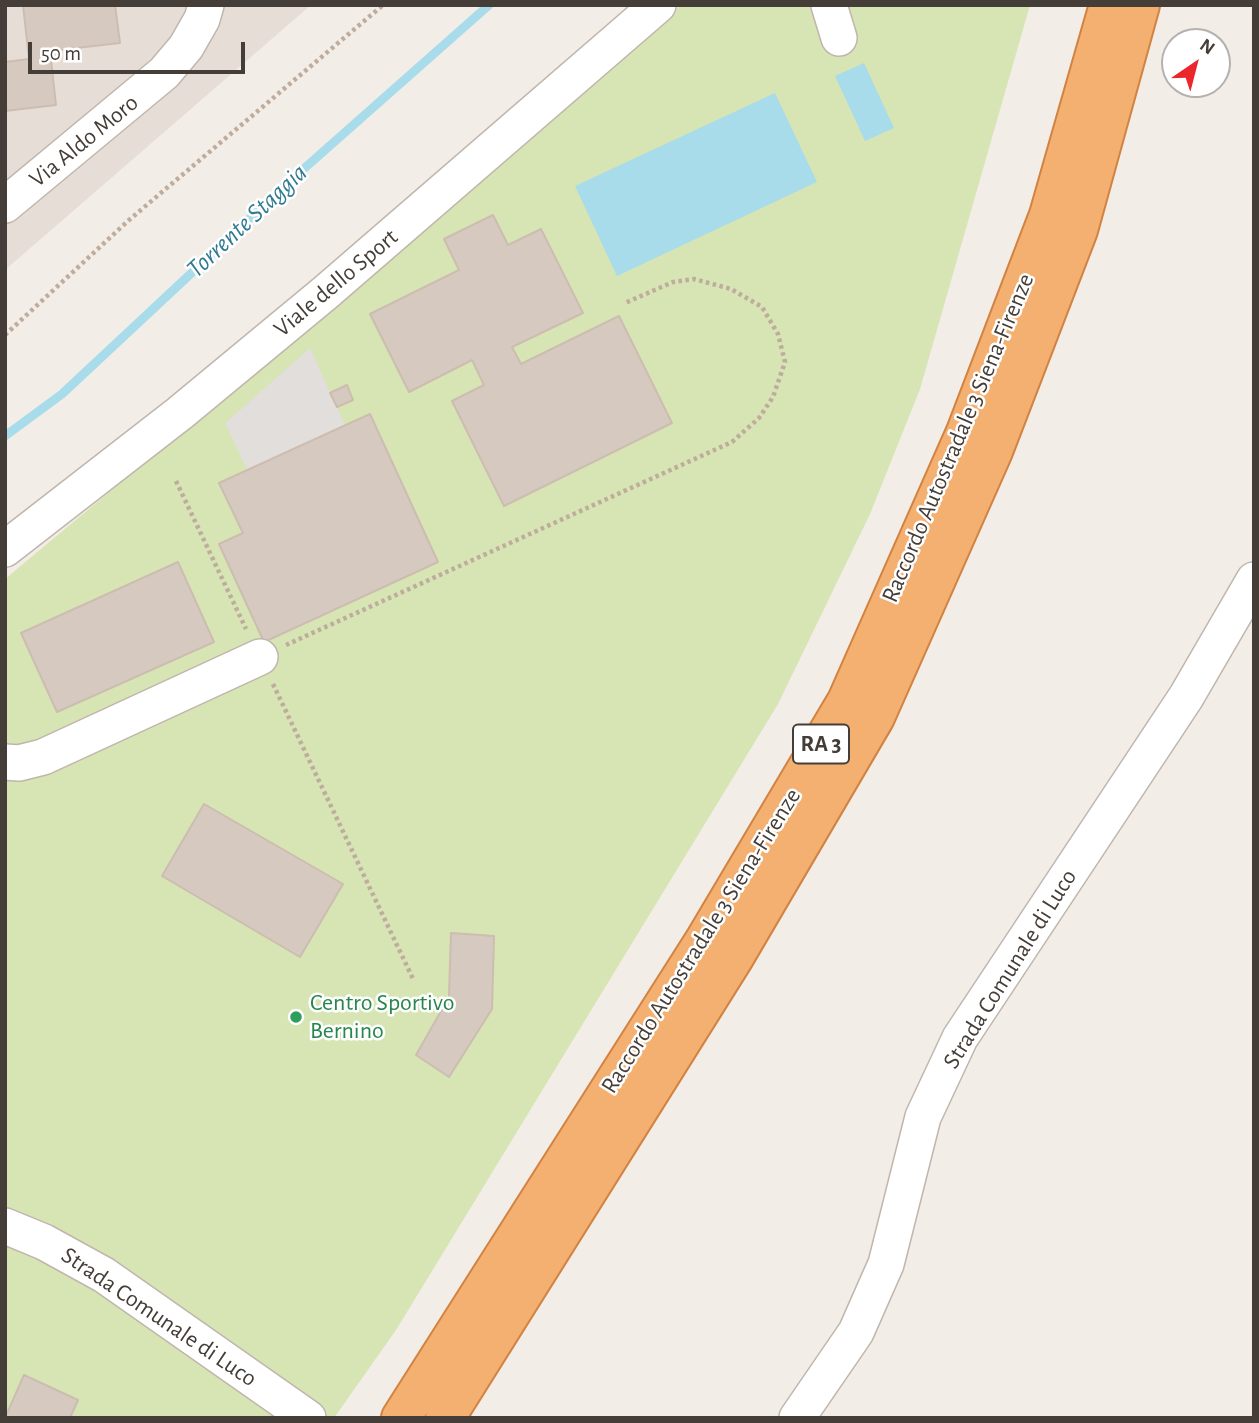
<!DOCTYPE html>
<html>
<head>
<meta charset="utf-8">
<style>
  body { margin:0 }
  #map { position:relative; width:1259px; height:1423px; overflow:hidden; background:#f2ede7; font-family:"Alegreya Sans",sans-serif }
  canvas { display:block }
  .frame { position:absolute; inset:0; border:7px solid #453d37; pointer-events:none }
  .north { position:absolute; left:1161px; top:28px; width:70px; height:70px; box-sizing:border-box; background:#fff; border:2px solid #b5b1af; border-radius:50%; rotate:35deg; font-size:19px; font-weight:700; line-height:28px; text-align:center; color:#453d37 }
  .north::after { content:''; display:block; margin:auto; width:24px; height:32px; background:#eb262c; clip-path:polygon(50% 0,100% 100%,50% 72%,0 100%) }
  .scale { position:absolute; left:28px; top:42px; width:217px; height:32px; box-sizing:border-box; border:4px solid #453d37; border-top:0; padding-left:9px; font-size:21px; line-height:24px; white-space:nowrap; color:#453d37; -webkit-text-stroke:5px #fff; paint-order:stroke }
</style>
</head>
<body>
<div id="map">
<canvas width="1259" height="1423"></canvas>
<div class="frame"></div>
<div class="north">N</div>
<div class="scale">50 m</div>
</div>
<script>
const ctx = document.querySelector('canvas').getContext('2d');
ctx.lineJoin = 'round';
function fillPath(path, color) { ctx.fillStyle = color; ctx.fill(path, 'evenodd'); }
const toPath = rows => new Path2D(rows.map(r => 'M' + r).join(''));
function strokePath(path, color, width, dash) { ctx.strokeStyle = color; ctx.lineWidth = width; ctx.lineCap = dash ? 'butt' : 'round'; ctx.setLineDash(dash || []); ctx.stroke(path); }
function write(font, color, halo, rows, align = 'center') {
  ctx.font = font + ' "Alegreya Sans",sans-serif'; ctx.lineWidth = 5; ctx.setLineDash([]); ctx.textBaseline = 'middle'; ctx.strokeStyle = halo; ctx.fillStyle = color; for (const [text, x, y, turn = 0] of rows) {
    ctx.save(); ctx.translate(x, y); ctx.rotate((+turn || 0) * Math.PI / 180); ctx.textAlign = isNaN(turn) ? turn : align; if (halo) ctx.strokeText(text, 0, 0); ctx.fillText(text, 0, 0); ctx.restore();
  }
}
fillPath(toPath([
  [5,5,311,5,5,270]
]), '#e6ded6');
fillPath(toPath([
  [681,5,1030,5,920,389,870,514,778,704,396,1330,334,1418,5,1418,5,579,318,318]
]), '#d7e4b3');
fillPath(toPath([
  [310,348,345,425,247,470,225,423]
]), '#e1dedc');
fillPath(toPath([
  [864,63,894,128,865,141,835,76],
  [775,93,817,182,617,276,575,186]
]), '#a8dceb');
strokePath(toPath([
  [5,436,62,394,290,181,489,5]
]), '#a8dceb', 9);
const building = toPath([
  [23,5,115,5,120,43,50,51,56,105,5,111,5,62,29,59,23,5],
  [493,215,508,245,541,229,583,313,512,347,521,364,619,316,672,423,504,506,452,401,484,385,472,360,409,392,370,314,459,270,444,239,493,215],
  [347,385,353,400,337,407,330,393,347,385],
  [370,414,438,562,264,642,219,544,243,533,219,483,370,414],
  [178,562,214,642,57,712,21,633,178,562],
  [204,804,343,884,300,957,162,876,204,804],
  [451,933,494,936,492,1009,449,1077,416,1055,449,997,451,933],
  [24,1375,78,1400,70,1418,5,1418,24,1375]
]);
fillPath(building, '#d6cac0');
strokePath(building, '#cdbdb1', 2);
const minor = toPath([
  [829,5,839,38],
  [5,205,164,73,186,47,202,19,206,5],
  [5,549,180,413,325,293,658,5],
  [5,762,19,763,43,757,260,657],
  [5,1226,44,1242,104,1275,308,1418],
  [797,1418,856,1332,886,1264,923,1117,960,1038,1186,697,1254,580]
]);
const highway = toPath([
  [401,1418,705,940,847,701,966,432,1049,215,1109,5],
  [445,1418,733,959,875,717,993,451,1078,230,1140,5]
]);
strokePath(minor, '#c0b6ad', 38);
strokePath(highway, '#d28241', 42);
strokePath(toPath([
  [5,335,129,220,383,5],
  [176,481,246,629],
  [286,645,732,442,759,418,773,397,785,362,778,334,762,307,731,289,694,279,673,282,625,303],
  [273,684,414,981]
]), '#beac9d', 4.5, [3.5, 3.5]);
strokePath(minor, '#fff', 35);
strokePath(highway, '#f4b071', 38);
for (const [x, y, r, color] of [
  [296,1017,7,"#2e9e5b"]
]) { const dot = new Path2D(); dot.arc(x, y, r, 0, 2 * Math.PI); ctx.fillStyle = color; ctx.fill(dot); strokePath(dot, '#fff', 2.5); }
for (const [x, y, w] of [
  [821,744,56]
]) { const box = new Path2D(); box.roundRect(x - w / 2, y - 19.5, w, 39, 5); ctx.fillStyle = '#fff'; ctx.fill(box); strokePath(box, '#453d37', 2); }
write('bold 23px', '#453d37', null, [
  ["RA 3",821,744]
]);
write('24px', '#453d37', '#fff', [
  ["Via Aldo Moro",84,141,-39],
  ["Viale dello Sport",336,283,-40],
  ["Raccordo Autostradale 3 Siena-Firenze",958,438,-67],
  ["Raccordo Autostradale 3 Siena-Firenze",701,941,-58],
  ["Strada Comunale di Luco",1010,969,-58],
  ["Strada Comunale di Luco",159,1317,34]
]);
write('24px', '#27864d', '#fff', [
  ["Centro Sportivo",310,1003],
  ["Bernino",310,1031]
], 'left');
write('italic 26px', '#317b92', '#fff', [
  ["Torrente Staggia",247,221,-43]
]);
</script>
</body>
</html>
